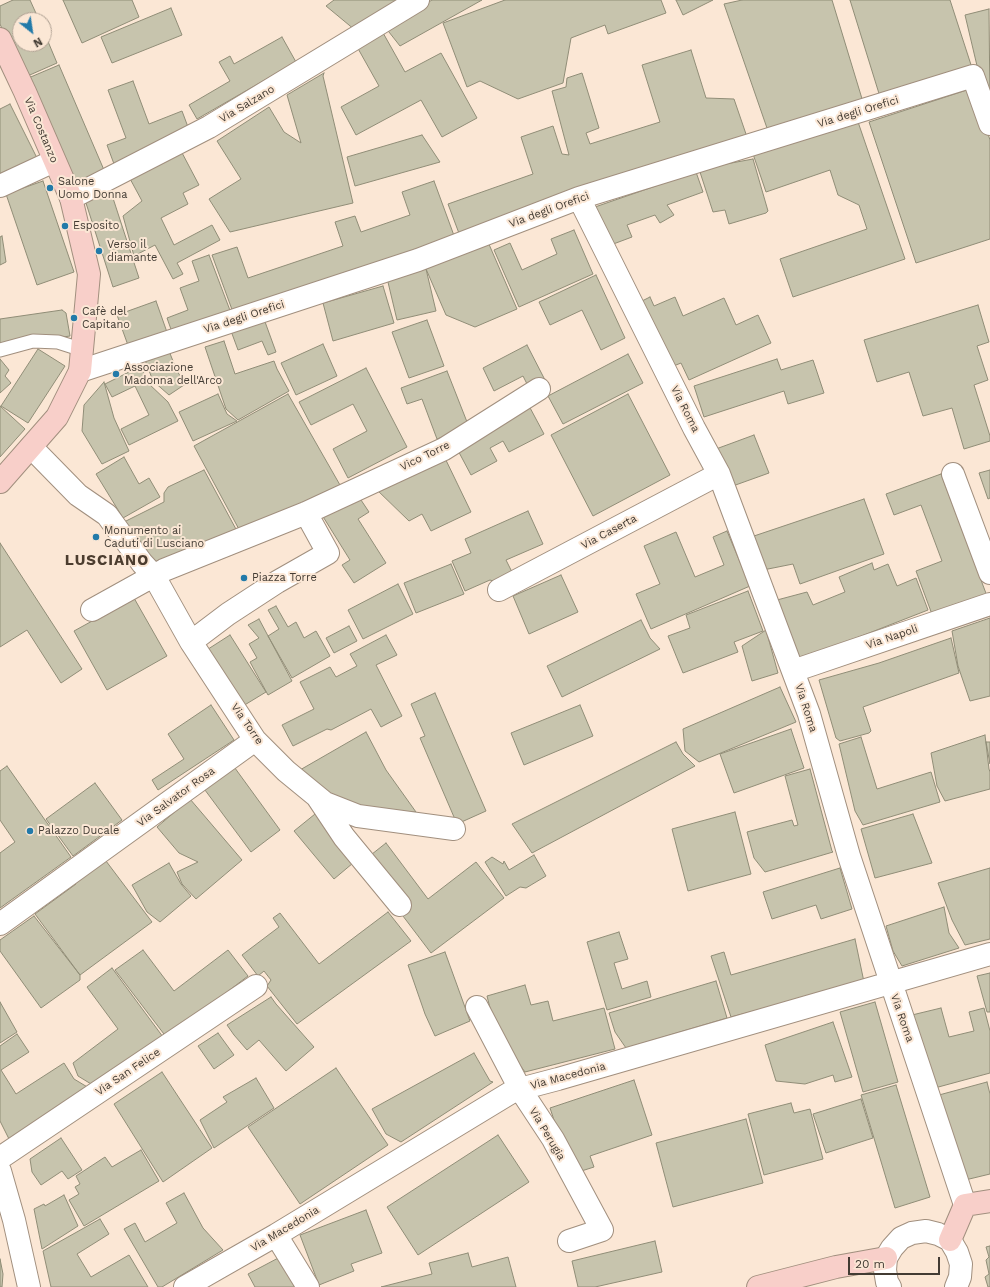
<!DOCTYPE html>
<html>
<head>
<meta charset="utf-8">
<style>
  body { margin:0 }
  #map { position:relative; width:990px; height:1287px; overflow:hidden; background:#fbe7d5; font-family:"Work Sans",sans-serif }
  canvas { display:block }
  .north { position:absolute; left:12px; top:12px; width:40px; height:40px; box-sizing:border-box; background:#fbe7d5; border:1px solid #b1a294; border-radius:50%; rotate:150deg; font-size:11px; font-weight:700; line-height:16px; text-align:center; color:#423b33 }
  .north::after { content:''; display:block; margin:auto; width:14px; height:18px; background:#227aa9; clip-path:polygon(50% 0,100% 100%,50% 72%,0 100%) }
  .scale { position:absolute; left:848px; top:1257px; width:92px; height:18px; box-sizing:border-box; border:2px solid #423b33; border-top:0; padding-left:5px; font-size:12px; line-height:14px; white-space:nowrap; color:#423b33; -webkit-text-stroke:3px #fbe7d5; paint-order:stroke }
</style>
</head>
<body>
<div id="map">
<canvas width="990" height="1287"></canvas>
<div class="north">N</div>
<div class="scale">20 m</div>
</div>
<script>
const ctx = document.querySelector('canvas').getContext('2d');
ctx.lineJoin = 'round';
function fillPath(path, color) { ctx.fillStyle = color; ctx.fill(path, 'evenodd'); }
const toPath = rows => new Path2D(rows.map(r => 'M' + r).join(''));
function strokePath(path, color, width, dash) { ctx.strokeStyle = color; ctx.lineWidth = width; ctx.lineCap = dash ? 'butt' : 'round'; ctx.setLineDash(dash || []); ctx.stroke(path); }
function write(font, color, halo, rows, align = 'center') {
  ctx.font = font + ' "Work Sans",sans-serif'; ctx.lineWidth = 4; ctx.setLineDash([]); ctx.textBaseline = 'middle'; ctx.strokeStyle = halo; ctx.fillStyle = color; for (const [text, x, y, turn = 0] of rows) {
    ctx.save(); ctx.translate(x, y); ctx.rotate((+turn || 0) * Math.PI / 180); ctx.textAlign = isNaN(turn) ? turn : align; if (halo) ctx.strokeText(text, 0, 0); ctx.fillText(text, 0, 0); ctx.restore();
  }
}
const building = toPath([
  [13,0,30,0,39,20,20,20,20,44,44,44,44,32,57,63,23,78,0,24,0,6,13,0],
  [63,0,132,0,139,17,82,43,63,0],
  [334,0,399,0,355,30,326,6,334,0],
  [432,0,482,0,400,46,385,27,432,0],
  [505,0,661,0,666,13,608,34,605,25,571,38,563,83,518,99,480,81,467,87,443,23,505,0],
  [676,0,713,0,683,15,676,0],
  [742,0,832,0,863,102,768,131,724,4,742,0],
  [850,0,950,0,973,71,881,100,850,0],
  [171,8,182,35,112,63,101,37,171,8],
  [989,9,990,108,987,108,965,15,989,9],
  [382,31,405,72,441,53,477,118,442,137,421,100,356,135,341,107,379,86,356,45,382,31],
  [282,37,296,62,197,119,189,105,230,81,219,62,230,56,234,64,282,37],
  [691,50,706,98,734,99,747,137,460,236,448,204,533,174,521,137,553,126,562,154,569,155,552,91,566,87,567,78,582,73,599,128,586,133,590,144,660,122,642,65,691,50],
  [59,65,104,170,71,184,26,79,59,65],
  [324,73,323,76,353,203,230,232,209,199,241,179,217,141,269,107,284,132,301,143,287,95,324,73],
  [133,81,149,124,182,111,191,135,114,164,107,145,126,138,108,90,133,81],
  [973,88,990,140,990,239,916,263,869,122,973,88],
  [10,104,38,160,0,178,0,109,10,104],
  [856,116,905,259,793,297,780,259,867,229,859,205,838,195,830,170,766,192,752,151,856,116],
  [422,135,440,162,355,186,347,157,422,135],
  [180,149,199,185,183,193,188,204,161,218,174,245,212,225,220,240,177,263,183,274,173,279,155,245,134,256,123,216,142,201,128,175,180,149],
  [753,159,768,211,766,213,729,224,725,210,713,212,699,169,753,159],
  [696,172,703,192,667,205,674,215,660,223,655,215,627,225,632,237,608,246,595,207,696,172],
  [43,181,74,272,37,285,6,194,43,181],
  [434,181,456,241,234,315,212,255,237,247,248,278,343,246,335,222,355,216,361,232,410,215,402,192,434,181],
  [111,192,139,278,113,287,85,200,111,192],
  [574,230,593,274,519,307,494,250,510,243,522,270,557,254,551,239,574,230],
  [2,236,6,262,0,265,0,237,2,236],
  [488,242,517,309,475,327,446,315,426,269,488,242],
  [209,255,231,313,173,335,167,318,188,310,180,288,199,281,192,261,209,255],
  [426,269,436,311,397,320,387,278,426,269],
  [596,275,625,338,601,350,582,310,550,325,539,302,596,275],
  [383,286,394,323,333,341,323,303,383,286],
  [650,297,654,306,675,297,683,316,724,298,736,325,758,315,771,343,689,380,681,363,671,367,642,301,650,297],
  [156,301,168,335,129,348,117,315,156,301],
  [978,305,989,342,977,346,988,380,974,385,990,436,990,441,964,449,952,408,923,416,909,372,877,382,864,340,978,305],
  [62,310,66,313,70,336,0,346,0,319,62,310],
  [264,319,276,352,268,355,262,341,238,350,231,331,264,319],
  [427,320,444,366,409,378,392,332,427,320],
  [224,341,235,374,274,361,277,369,289,391,238,420,226,409,205,347,224,341],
  [323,344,337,376,296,395,281,363,323,344],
  [527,345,545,380,529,388,523,376,494,391,483,368,527,345],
  [38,349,65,366,28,423,1,406,38,349],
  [169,351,177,371,185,383,187,383,169,395,153,381,145,360,169,351],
  [628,354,643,383,563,424,548,396,628,354],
  [0,359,9,370,5,376,11,383,0,393,0,359],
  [777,359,781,370,813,360,824,393,788,404,784,391,704,417,694,386,777,359],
  [141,366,148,383,168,402,178,421,129,445,121,429,149,415,135,386,112,397,105,384,141,366],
  [366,368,407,447,348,478,333,449,367,431,353,404,311,425,299,402,366,368],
  [447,371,469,427,437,439,422,399,407,404,401,388,447,371],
  [104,382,114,418,129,451,102,464,82,431,84,405,104,382],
  [218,394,227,414,237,421,193,441,179,412,218,394],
  [288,394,340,485,271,517,241,533,194,446,288,394],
  [628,394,670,475,593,516,551,435,628,394],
  [528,404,544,434,509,452,503,441,490,448,497,461,471,475,454,443,528,404],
  [0,406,25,429,0,457,0,406],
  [754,435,769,473,730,487,716,449,754,435],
  [443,454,471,512,431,531,422,514,409,521,375,488,443,454],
  [124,457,139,484,149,478,160,497,123,518,96,474,124,457],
  [204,470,237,531,151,564,122,523,164,502,164,493,168,487,204,470],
  [990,470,990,498,988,499,979,473,990,470],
  [941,474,987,596,933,617,916,571,942,561,921,505,894,515,886,494,941,474],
  [357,494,369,512,358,519,386,563,354,583,342,565,350,560,322,515,357,494],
  [864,499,884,554,800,584,793,564,763,570,751,537,864,499],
  [528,511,543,544,506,560,513,574,495,582,490,580,465,591,452,561,471,553,465,539,528,511],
  [727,531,750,586,651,629,636,594,660,584,644,546,676,532,695,577,724,565,713,537,727,531],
  [0,543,82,669,61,683,27,630,0,647,0,543],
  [872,563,874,570,888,564,897,586,916,578,928,610,800,660,777,600,807,592,813,605,845,592,839,577,872,563],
  [451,564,464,594,416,613,404,583,451,564],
  [561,575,578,612,529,634,513,596,561,575],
  [398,584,413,614,363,639,348,610,398,584],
  [748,591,763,631,734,642,738,652,683,673,668,636,690,628,686,615,748,591],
  [134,598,167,656,107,690,74,631,134,598],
  [276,606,288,627,296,622,304,638,316,631,330,656,292,678,268,636,279,629,268,610,276,606],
  [990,618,990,696,970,701,958,666,952,631,990,618],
  [259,619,292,681,268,695,250,662,257,658,249,644,259,638,248,625,259,619],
  [641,620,650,638,660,649,562,697,547,666,641,620],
  [349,626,357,641,334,653,326,638,349,626],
  [766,630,778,673,752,681,742,646,766,630],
  [230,635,266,692,238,709,202,653,230,635],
  [386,635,397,655,376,665,402,716,381,727,371,709,331,730,327,729,293,746,282,725,314,709,300,682,330,667,336,677,357,666,350,654,386,635],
  [951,638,959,673,863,707,871,731,869,733,840,741,836,738,819,680,879,663,951,638],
  [780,687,796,722,699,762,685,751,683,729,780,687],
  [435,693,486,811,457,824,420,738,425,736,411,704,435,693],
  [211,705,234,740,158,790,152,780,184,759,168,734,211,705],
  [580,705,593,736,524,765,511,733,580,705],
  [791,729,804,768,734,793,720,754,791,729],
  [366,732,386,770,416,812,380,813,322,799,293,774,366,732],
  [985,735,989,769,990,772,990,789,945,801,937,786,931,753,985,735],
  [861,737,877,789,931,772,940,802,863,825,855,811,839,744,861,737],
  [676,742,683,754,695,766,532,853,512,824,676,742],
  [986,742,990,742,990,764,986,742],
  [232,764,280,830,251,852,202,786,232,764],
  [7,766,71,857,0,908,0,853,15,842,0,820,0,771,7,766],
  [810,769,832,851,833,852,765,872,754,858,747,832,792,820,794,826,798,825,785,776,810,769],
  [95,783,122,820,73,856,46,819,95,783],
  [190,799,242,860,196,899,182,884,177,872,198,862,179,853,157,827,190,799],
  [320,810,359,858,334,879,294,831,320,810],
  [735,812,751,874,688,891,672,829,735,812],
  [913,814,932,863,875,878,861,829,913,814],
  [386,843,428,899,476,862,504,898,431,953,362,862,386,843],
  [534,855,546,876,526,888,520,887,506,896,485,862,492,857,503,864,504,861,509,870,534,855],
  [103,857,152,922,80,975,35,914,76,884,73,880,103,857],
  [169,863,181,884,191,896,160,922,147,912,132,885,169,863],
  [840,868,852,909,821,919,816,905,772,919,763,892,840,868],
  [990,868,990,939,965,945,952,920,938,883,990,868],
  [944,907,949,933,959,948,902,966,893,951,886,926,944,907],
  [388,912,411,941,297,1024,267,986,271,980,264,971,258,976,242,955,279,927,273,918,280,913,319,964,388,912],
  [34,916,80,975,80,980,41,1008,0,951,0,940,34,916],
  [619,932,628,959,614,963,622,989,647,981,651,997,607,1010,587,942,619,932],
  [855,939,864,982,731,1017,711,956,724,952,731,975,855,939],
  [143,950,174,991,228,950,248,976,167,1038,115,970,143,950],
  [445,952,470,1021,435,1036,425,1014,408,965,445,952],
  [112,968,163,1037,96,1087,78,1076,73,1063,118,1029,87,987,112,968],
  [990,973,990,1012,987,1012,977,976,990,973],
  [716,981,727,1018,626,1048,615,1032,609,1013,716,981],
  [525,985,531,1005,548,1001,553,1021,604,1008,615,1049,525,1072,496,1032,487,996,525,985],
  [271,997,276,1004,314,1047,286,1071,259,1040,247,1050,234,1035,227,1025,271,997],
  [0,1002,17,1032,0,1043,0,1002],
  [875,1002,898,1082,863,1092,840,1012,875,1002],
  [941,1008,949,1037,974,1031,969,1012,984,1008,990,1031,990,1073,931,1089,912,1015,941,1008],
  [833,1022,852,1077,835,1082,833,1075,805,1084,776,1081,765,1045,833,1022],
  [218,1033,234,1055,214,1069,198,1046,218,1033],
  [17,1034,29,1052,1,1070,16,1094,64,1063,74,1079,89,1088,11,1143,0,1121,0,1046,17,1034],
  [474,1053,490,1081,493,1082,401,1142,386,1134,372,1109,474,1053],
  [336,1068,388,1145,300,1204,248,1127,336,1068],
  [162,1072,212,1148,163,1182,114,1104,162,1072],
  [256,1078,274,1108,214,1148,200,1120,227,1102,223,1097,256,1078],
  [634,1080,652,1135,590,1156,594,1167,572,1174,550,1108,634,1080],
  [987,1082,990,1094,990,1174,961,1181,939,1095,987,1082],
  [896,1085,930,1197,895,1208,861,1095,896,1085],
  [861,1099,873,1138,826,1153,813,1114,861,1099],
  [791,1103,794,1113,810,1109,823,1159,764,1175,748,1114,791,1103],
  [746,1119,763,1183,673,1207,656,1143,746,1119],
  [498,1135,529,1182,418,1255,387,1207,498,1135],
  [61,1138,82,1170,68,1179,62,1171,41,1185,32,1172,30,1159,61,1138],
  [141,1150,159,1181,84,1226,69,1200,79,1194,75,1187,80,1184,76,1176,105,1157,112,1167,141,1150],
  [184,1193,203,1228,223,1250,162,1287,158,1287,124,1229,135,1223,145,1242,177,1223,166,1203,184,1193],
  [64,1195,78,1226,42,1249,34,1209,44,1204,45,1206,64,1195],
  [366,1210,382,1253,351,1264,354,1271,319,1285,300,1235,366,1210],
  [100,1219,109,1234,77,1254,91,1277,129,1255,148,1287,51,1287,43,1251,100,1219],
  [655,1241,662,1272,595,1287,578,1287,572,1261,655,1241],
  [990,1246,990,1287,988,1287,985,1277,989,1274,986,1260,989,1257,986,1247,990,1246],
  [468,1253,472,1267,508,1257,516,1287,381,1287,432,1274,429,1263,468,1253],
  [282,1256,298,1287,255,1287,248,1274,282,1256],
  [0,1259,3,1274,2,1287,0,1287,0,1259]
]);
fillPath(building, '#c7c4ad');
strokePath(building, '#908d77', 1);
const lane = toPath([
  [0,350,33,341,58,342,83,350]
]);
const street = toPath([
  [0,186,54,161],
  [71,198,209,127,418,0],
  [579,198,694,428,719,474,809,714,849,856,965,1205],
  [80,371,418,260,579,198,973,76,990,124],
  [31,447,78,495,107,515,142,563,154,576,191,642,255,740,286,771,325,803,358,816,454,829],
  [953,474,990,573],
  [499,590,719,474],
  [92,610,164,570,306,513,444,449,539,389],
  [191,642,228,614,277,582,328,553,306,513],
  [793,671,990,604],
  [318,798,344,837,400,905],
  [0,924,255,740],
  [477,1007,520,1089,553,1139,602,1230,569,1241],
  [0,1158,256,986],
  [0,1171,14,1220,29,1287],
  [276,1235,308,1287],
  [185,1287,276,1235,510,1093,520,1089,558,1079,990,954],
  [890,1287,887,1282,885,1270,886,1258,892,1248,901,1238,912,1233,926,1231,938,1234,950,1240,957,1252,961,1264,960,1277,956,1287]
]);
const secondary = toPath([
  [0,39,25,92,71,198,89,274,80,371,57,417,0,482],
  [950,1240,965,1205,990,1201],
  [758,1287,836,1267,886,1258]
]);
strokePath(lane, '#a18f7e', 15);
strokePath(street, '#a18f7e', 24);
strokePath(secondary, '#a18f7e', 24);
strokePath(lane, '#fff', 13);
strokePath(street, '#fff', 22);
strokePath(secondary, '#f8cfc9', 22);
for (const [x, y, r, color] of [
  [50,188,4,"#227aa9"],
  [65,226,4,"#227aa9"],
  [99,251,4,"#227aa9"],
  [74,318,4,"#227aa9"],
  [116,374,4,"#227aa9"],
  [96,537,4,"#227aa9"],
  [244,578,4,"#227aa9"],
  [30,831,4,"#227aa9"]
]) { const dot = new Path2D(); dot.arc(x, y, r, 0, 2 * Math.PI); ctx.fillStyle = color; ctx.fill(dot); strokePath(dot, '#fbe7d5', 1.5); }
write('11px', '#423b33', '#fbe7d5', [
  ["Via Salzano",247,104,-31],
  ["Via degli Orefici",858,112,-17],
  ["Via Costanzo",41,130,67],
  ["Via degli Orefici",549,210,-20],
  ["Via degli Orefici",244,317,-18],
  ["Via Roma",685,409,63],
  ["Vico Torre",425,456,-26],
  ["Via Caserta",609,532,-28],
  ["Via Napoli",892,637,-19],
  ["Via Roma",806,708,72],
  ["Via Torre",247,724,55],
  ["Via Salvator Rosa",176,797,-36],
  ["Via Roma",902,1018,71],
  ["Via San Felice",128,1072,-34],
  ["Via Macedonia",568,1076,-15],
  ["Via Perugia",547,1134,59],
  ["Via Macedonia",285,1229,-31]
]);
write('11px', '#423b33', '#fbe7d5', [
  ["Salone",58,182],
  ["Uomo Donna",58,195],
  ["Esposito",73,226],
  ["Verso il",107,245],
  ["diamante",107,258],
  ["Cafè del",82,312],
  ["Capitano",82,325],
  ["Associazione",124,368],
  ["Madonna dell'Arco",124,381],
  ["Monumento ai",104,531],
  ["Caduti di Lusciano",104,544],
  ["Piazza Torre",252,578],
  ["Palazzo Ducale",38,831]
], 'left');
ctx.letterSpacing = '1px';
write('bold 15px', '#4c3d2f', '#fbe7d5', [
  ["LUSCIANO",107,561]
]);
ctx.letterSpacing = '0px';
</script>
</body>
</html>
